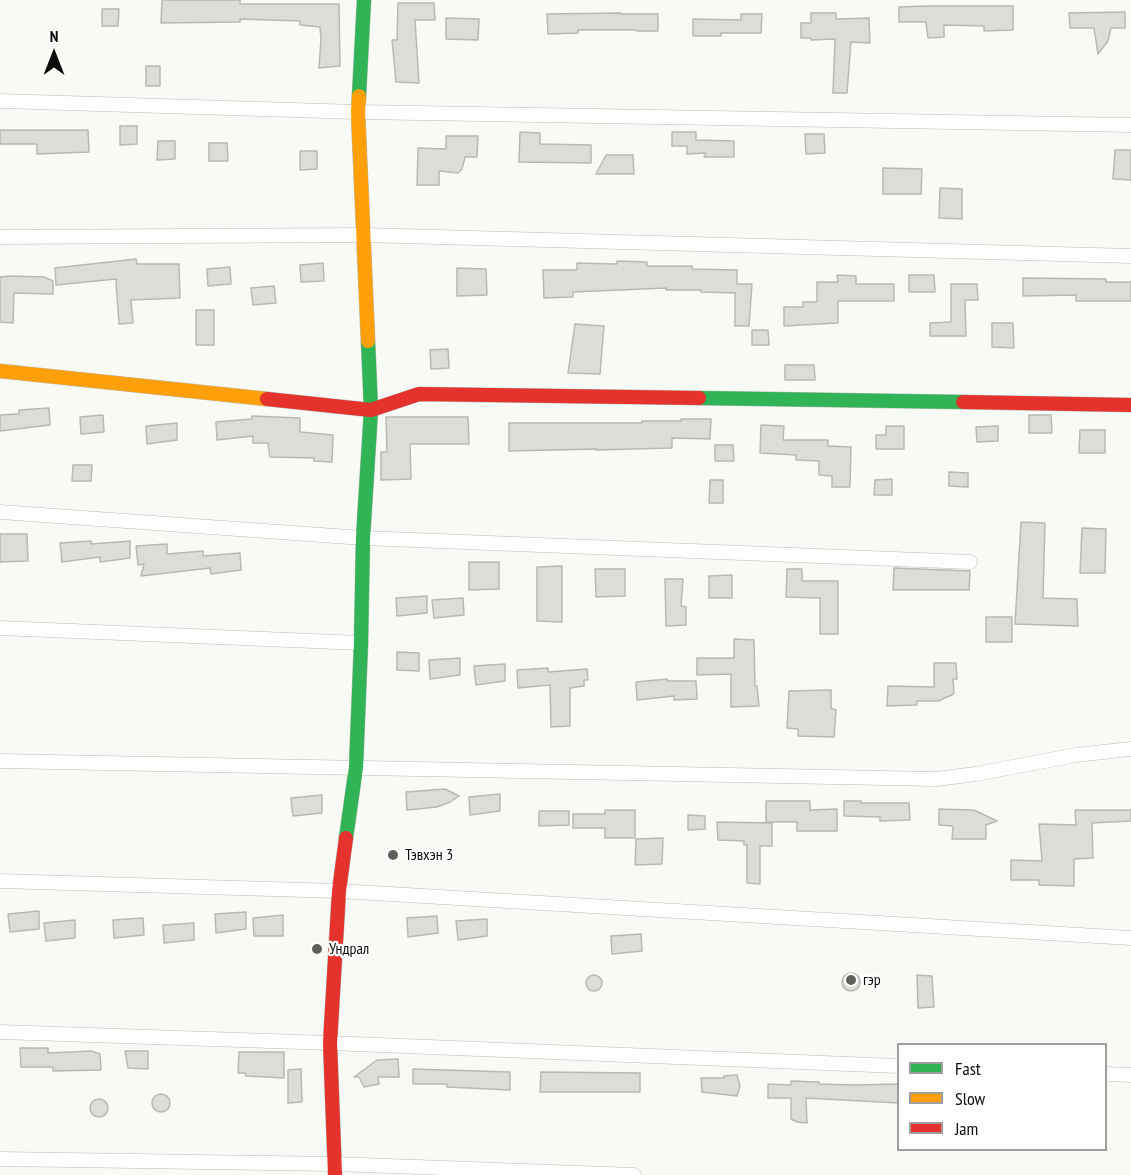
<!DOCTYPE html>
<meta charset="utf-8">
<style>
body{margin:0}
#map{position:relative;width:1131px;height:1175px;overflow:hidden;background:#f8fbf5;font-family:"PT Sans Narrow",sans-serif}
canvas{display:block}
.legend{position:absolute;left:897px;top:1043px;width:210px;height:108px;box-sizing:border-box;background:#fff;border:2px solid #9e9e9d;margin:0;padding:8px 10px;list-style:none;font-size:18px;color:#0c0d0a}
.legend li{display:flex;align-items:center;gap:12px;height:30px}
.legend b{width:30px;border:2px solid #9e9e9d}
.north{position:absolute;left:24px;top:24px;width:60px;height:60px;-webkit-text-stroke:4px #fff;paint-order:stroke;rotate:0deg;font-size:16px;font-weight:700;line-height:24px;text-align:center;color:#0c0d0a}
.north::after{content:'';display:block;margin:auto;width:21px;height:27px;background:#0c0d0a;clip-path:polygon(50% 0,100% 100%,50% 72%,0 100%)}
</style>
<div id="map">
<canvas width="1131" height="1175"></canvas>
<ul class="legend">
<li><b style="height:8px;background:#30b455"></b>Fast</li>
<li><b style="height:8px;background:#ff9f0a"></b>Slow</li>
<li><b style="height:8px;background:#e5322d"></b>Jam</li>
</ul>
<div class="north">N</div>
</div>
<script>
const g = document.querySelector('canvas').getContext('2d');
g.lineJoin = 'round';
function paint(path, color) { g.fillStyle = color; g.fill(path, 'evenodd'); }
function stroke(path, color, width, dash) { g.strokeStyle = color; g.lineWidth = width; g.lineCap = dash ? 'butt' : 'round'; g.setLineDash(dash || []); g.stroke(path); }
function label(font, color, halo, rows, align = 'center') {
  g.font = font + ' "PT Sans Narrow",sans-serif'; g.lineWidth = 4.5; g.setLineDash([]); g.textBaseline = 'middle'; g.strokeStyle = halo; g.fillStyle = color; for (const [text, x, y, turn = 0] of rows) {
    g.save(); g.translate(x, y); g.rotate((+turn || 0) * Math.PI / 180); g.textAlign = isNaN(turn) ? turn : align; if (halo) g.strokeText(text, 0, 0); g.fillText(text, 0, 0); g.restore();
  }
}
const building = new Path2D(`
 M 162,0 L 240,0 L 240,4 L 339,4 L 340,66 L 319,68 L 321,39 L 320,27 L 300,25 L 300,21 L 240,19 L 240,22 L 161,23 Z
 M 398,3 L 434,3 L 435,20 L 415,20 L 419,83 L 396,82 L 392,40 L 397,40 Z
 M 926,6 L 1013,6 L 1013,30 L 984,31 L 984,26 L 944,25 L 944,37 L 928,38 L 926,22 L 899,22 L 899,7 Z
 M 102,9 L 119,9 L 118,26 L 102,26 Z
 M 1125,12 L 1125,28 L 1111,28 L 1108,41 L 1098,54 L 1094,28 L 1070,28 L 1069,13 Z
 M 621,13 L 621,14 L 658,14 L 658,31 L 637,31 L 637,30 L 578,30 L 578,33 L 548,34 L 547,14 Z
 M 811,13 L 836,13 L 836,19 L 869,18 L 870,43 L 851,42 L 847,93 L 833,93 L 835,39 L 811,40 L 811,38 L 801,38 L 801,23 L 811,23 Z
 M 741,14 L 762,14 L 761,33 L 721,33 L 721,36 L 693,36 L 693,19 L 741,20 Z
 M 446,18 L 479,19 L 478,40 L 446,39 Z
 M 146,66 L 160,66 L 160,86 L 146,86 Z
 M 120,126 L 137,126 L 137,144 L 120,145 Z
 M 0,130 L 88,130 L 89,152 L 37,154 L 37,144 L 0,144 Z
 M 520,132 L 540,133 L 540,144 L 591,145 L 591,163 L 519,162 Z
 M 672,132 L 696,132 L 696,140 L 734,141 L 734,157 L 704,157 L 706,153 L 687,154 L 687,146 L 672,146 Z
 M 805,134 L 824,134 L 825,153 L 806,154 Z
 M 446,136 L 478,136 L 477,157 L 465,157 L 462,169 L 458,173 L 439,171 L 439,185 L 417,185 L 418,148 L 446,149 Z
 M 158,141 L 175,141 L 175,159 L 157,160 Z
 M 209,143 L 227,143 L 228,161 L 209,161 Z
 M 1115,150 L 1131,150 L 1131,180 L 1113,179 Z
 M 300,151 L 317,151 L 317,169 L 300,170 Z
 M 606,155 L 633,155 L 634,174 L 596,174 Z
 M 883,168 L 922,169 L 921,194 L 883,194 Z
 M 940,188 L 962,189 L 962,219 L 939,218 Z
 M 136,259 L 137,264 L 179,264 L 180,298 L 131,300 L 133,323 L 119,324 L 116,281 L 117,280 L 116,279 L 56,285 L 55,268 Z
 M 617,261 L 647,262 L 647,266 L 692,266 L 692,269 L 737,270 L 737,284 L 752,284 L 749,326 L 735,326 L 735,293 L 701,292 L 701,290 L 666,290 L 666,288 L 573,292 L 573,297 L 544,298 L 543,270 L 577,270 L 577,263 L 617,264 Z
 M 323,263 L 324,281 L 301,282 L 300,265 Z
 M 230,267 L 231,284 L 208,286 L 207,269 Z
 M 457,268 L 486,269 L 487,295 L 457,296 Z
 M 837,275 L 856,276 L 856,284 L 894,284 L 894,301 L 838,301 L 838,323 L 784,326 L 784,307 L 803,307 L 803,302 L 817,302 L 817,282 L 838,282 Z
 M 909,275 L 934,275 L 935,292 L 909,292 Z
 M 10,276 L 44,277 L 53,281 L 53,294 L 14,293 L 13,323 L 0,322 L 0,277 Z
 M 1023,278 L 1106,279 L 1106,282 L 1131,282 L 1131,301 L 1076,301 L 1076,295 L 1023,296 Z
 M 951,284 L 977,284 L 978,300 L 965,300 L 966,336 L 930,336 L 930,323 L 951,322 Z
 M 274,286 L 276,303 L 253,305 L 251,288 Z
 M 196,310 L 214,310 L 214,345 L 196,345 Z
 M 992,323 L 1013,323 L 1014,348 L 992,347 Z
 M 575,324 L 604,326 L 600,374 L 568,373 Z
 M 752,330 L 768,330 L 769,345 L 752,345 Z
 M 448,349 L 449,368 L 431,369 L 430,350 Z
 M 785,365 L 814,365 L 815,380 L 785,380 Z
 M 49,408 L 50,425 L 0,431 L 0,415 L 19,414 L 19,410 Z
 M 103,415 L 104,432 L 81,434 L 80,417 Z
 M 1029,415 L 1051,415 L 1052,433 L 1029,433 Z
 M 252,416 L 300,418 L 300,432 L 333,435 L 332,462 L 314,461 L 314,458 L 270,457 L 268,443 L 253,443 L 253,436 L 217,440 L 216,422 L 252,419 Z
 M 386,417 L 468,417 L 469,444 L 410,444 L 411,479 L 381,480 L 381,452 L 387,452 Z
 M 681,419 L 711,419 L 710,439 L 672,438 L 672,448 L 596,450 L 597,449 L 509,451 L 509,423 L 642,423 L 642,421 L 681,421 Z
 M 177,423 L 177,440 L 147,444 L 146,426 Z
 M 761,425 L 784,426 L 783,440 L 828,440 L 828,446 L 851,447 L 850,487 L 832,487 L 832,476 L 819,475 L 819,461 L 796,460 L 796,455 L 760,453 Z
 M 886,426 L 904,426 L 904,449 L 876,449 L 876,435 L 886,435 Z
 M 998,426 L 998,441 L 977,442 L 976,427 Z
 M 1080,430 L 1105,430 L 1105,453 L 1079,453 Z
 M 715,445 L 733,445 L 734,461 L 715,461 Z
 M 73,465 L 92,465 L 91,481 L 72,481 Z
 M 949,472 L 968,473 L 968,487 L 949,486 Z
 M 892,479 L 892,495 L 874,495 L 875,480 Z
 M 710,480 L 723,480 L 723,503 L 709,503 Z
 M 1021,522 L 1045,523 L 1043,598 L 1077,599 L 1078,626 L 1015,624 Z
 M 1082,528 L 1106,529 L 1105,573 L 1080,573 Z
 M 0,534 L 27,534 L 28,561 L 0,562 Z
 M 91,541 L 91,544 L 130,541 L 130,558 L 100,562 L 100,557 L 62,562 L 60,543 Z
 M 167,544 L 167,554 L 203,551 L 203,556 L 240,553 L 241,570 L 211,574 L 210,568 L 141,576 L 144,564 L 138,565 L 136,546 Z
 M 469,562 L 499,562 L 499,589 L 469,590 Z
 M 562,566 L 562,622 L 537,621 L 537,567 Z
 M 894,568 L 970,571 L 969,590 L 893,590 Z
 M 595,569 L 625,569 L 625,596 L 596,597 Z
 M 787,569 L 802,569 L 802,581 L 838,581 L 838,634 L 820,634 L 820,598 L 786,597 Z
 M 732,575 L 732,598 L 709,598 L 709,576 Z
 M 665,579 L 683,579 L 681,606 L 686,607 L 686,625 L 666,626 Z
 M 427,596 L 427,613 L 397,616 L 396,598 Z
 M 463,598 L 464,615 L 434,618 L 432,600 Z
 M 986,617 L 1012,617 L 1012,642 L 986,642 Z
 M 734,639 L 754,640 L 755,686 L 757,686 L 759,706 L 731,707 L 731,674 L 697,675 L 697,658 L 734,658 Z
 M 397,652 L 419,653 L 419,671 L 397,670 Z
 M 460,658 L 460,675 L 430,679 L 429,660 Z
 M 934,663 L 956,663 L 957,679 L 953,679 L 954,693 L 952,695 L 940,700 L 940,701 L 917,701 L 917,705 L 887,706 L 888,686 L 934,687 Z
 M 505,664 L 505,681 L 476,685 L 474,666 Z
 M 548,668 L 548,672 L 587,669 L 588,680 L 584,680 L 584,686 L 570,688 L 570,726 L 551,727 L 550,685 L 518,688 L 517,670 Z
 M 667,679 L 667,681 L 696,681 L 697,699 L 674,700 L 674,696 L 637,700 L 636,682 Z
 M 831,690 L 831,708 L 836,710 L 834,737 L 798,736 L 798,729 L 787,728 L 789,691 Z
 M 445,789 L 459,796 L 450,802 L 437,807 L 407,810 L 406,792 Z
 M 500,794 L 500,811 L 470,815 L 469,797 Z
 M 322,795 L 322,813 L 293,816 L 291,798 Z
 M 766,801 L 810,801 L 810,810 L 837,809 L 837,831 L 797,831 L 797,822 L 766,822 Z
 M 844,801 L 861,801 L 861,803 L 909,803 L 910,820 L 880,821 L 880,817 L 844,816 Z
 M 939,809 L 974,810 L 997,821 L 986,825 L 986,839 L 952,839 L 953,826 L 939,825 Z
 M 605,810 L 635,810 L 635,838 L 605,838 L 605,828 L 573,828 L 573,814 L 605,814 Z
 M 1075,810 L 1131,810 L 1131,821 L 1092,823 L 1093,858 L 1074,859 L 1074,886 L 1039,885 L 1039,880 L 1011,880 L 1011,860 L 1042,861 L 1039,824 L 1076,825 Z
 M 539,811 L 569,811 L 569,825 L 539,826 Z
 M 688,815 L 705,816 L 705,829 L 688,830 Z
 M 717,822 L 772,823 L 772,846 L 760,846 L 760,884 L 747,883 L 747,845 L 744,845 L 744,841 L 718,840 Z
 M 663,838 L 662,864 L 635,865 L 636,839 Z
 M 39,911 L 39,929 L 10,932 L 8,914 Z
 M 246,912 L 246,929 L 216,933 L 215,914 Z
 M 283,915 L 283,936 L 254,936 L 253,918 Z
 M 437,916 L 438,933 L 408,937 L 407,918 Z
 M 143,918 L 144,935 L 114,938 L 113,920 Z
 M 487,919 L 487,936 L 458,940 L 456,921 Z
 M 75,920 L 75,938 L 46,941 L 44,923 Z
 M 194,923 L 194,940 L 164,943 L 163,925 Z
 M 641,934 L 642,951 L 612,954 L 611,936 Z
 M842 982a9 9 0 1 1 18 0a9 9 0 1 1-18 0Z
 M586 983a8 8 0 1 1 16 0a8 8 0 1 1-16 0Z
 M 917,975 L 932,976 L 934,1007 L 918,1008 Z
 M 20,1048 L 48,1048 L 48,1053 L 91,1051 L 100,1054 L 101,1070 L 53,1071 L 53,1067 L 21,1067 Z
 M 125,1051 L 148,1051 L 148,1069 L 128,1068 Z
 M 239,1052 L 284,1052 L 284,1078 L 246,1076 L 245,1073 L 238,1073 Z
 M 398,1059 L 399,1077 L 378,1077 L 379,1084 L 364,1087 L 359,1077 L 354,1077 L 377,1060 Z
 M 301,1069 L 302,1102 L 288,1103 L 288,1070 Z
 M 413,1069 L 510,1072 L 510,1090 L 447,1087 L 447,1084 L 413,1084 Z
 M 541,1072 L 640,1073 L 640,1092 L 540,1092 Z
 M 737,1075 L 740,1086 L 737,1096 L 702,1092 L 701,1078 L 724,1078 L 724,1076 Z
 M 791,1081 L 819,1082 L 819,1084 L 853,1085 L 898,1084 L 898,1103 L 806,1098 L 807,1123 L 797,1122 L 791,1119 L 791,1098 L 768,1098 L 768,1084 L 791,1085 Z
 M152 1103a9 9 0 1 1 18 0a9 9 0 1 1-18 0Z
 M90 1108a9 9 0 1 1 18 0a9 9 0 1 1-18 0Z`);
const street = new Path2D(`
 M 0,101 L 358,112 L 1131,125
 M 0,237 L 364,235 L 1131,256
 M 0,512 L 363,538 L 970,562
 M 0,628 L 361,643
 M 0,761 L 936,779 L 976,774 L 1076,755 L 1131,749
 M 0,881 L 339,891 L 1131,938
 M 0,1032 L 330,1043 L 898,1066
 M 1106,1074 L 1131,1075
 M 0,1159 L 335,1164 L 634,1175`);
const fast = new Path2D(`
 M 359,96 L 364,0
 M 699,398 L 963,402
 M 346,838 L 356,767 L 361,643 L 363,538 L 371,410 L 368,341`);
const slow = new Path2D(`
 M 359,96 L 358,112 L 368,341
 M 0,371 L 267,399`);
const jam = new Path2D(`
 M 267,399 L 371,410 L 419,394 L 699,398
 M 963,402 L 1131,405
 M 335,1175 L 330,1043 L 339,891 L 346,838`);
const markers = [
 [393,855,6,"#5f605c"],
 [317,949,6,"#5f605c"],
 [851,980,6,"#5f605c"]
];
const poiNames = [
 ["Тэвхэн 3",405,855],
 ["Ундрал",329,949],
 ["гэр",863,980]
];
paint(building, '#dbddd8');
stroke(building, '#b7b9b5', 1.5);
stroke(street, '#babcb7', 15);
stroke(fast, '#babcb7', 15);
stroke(slow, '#babcb7', 15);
stroke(jam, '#babcb7', 15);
stroke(street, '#fefefe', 14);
stroke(fast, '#30b455', 14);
stroke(slow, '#ff9f0a', 14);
stroke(jam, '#e5322d', 14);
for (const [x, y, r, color] of markers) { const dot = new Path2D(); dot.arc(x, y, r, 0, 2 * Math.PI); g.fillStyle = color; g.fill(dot); stroke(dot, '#fff', 2); }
label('16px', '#0c0d0a', '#fff', poiNames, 'left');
</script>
